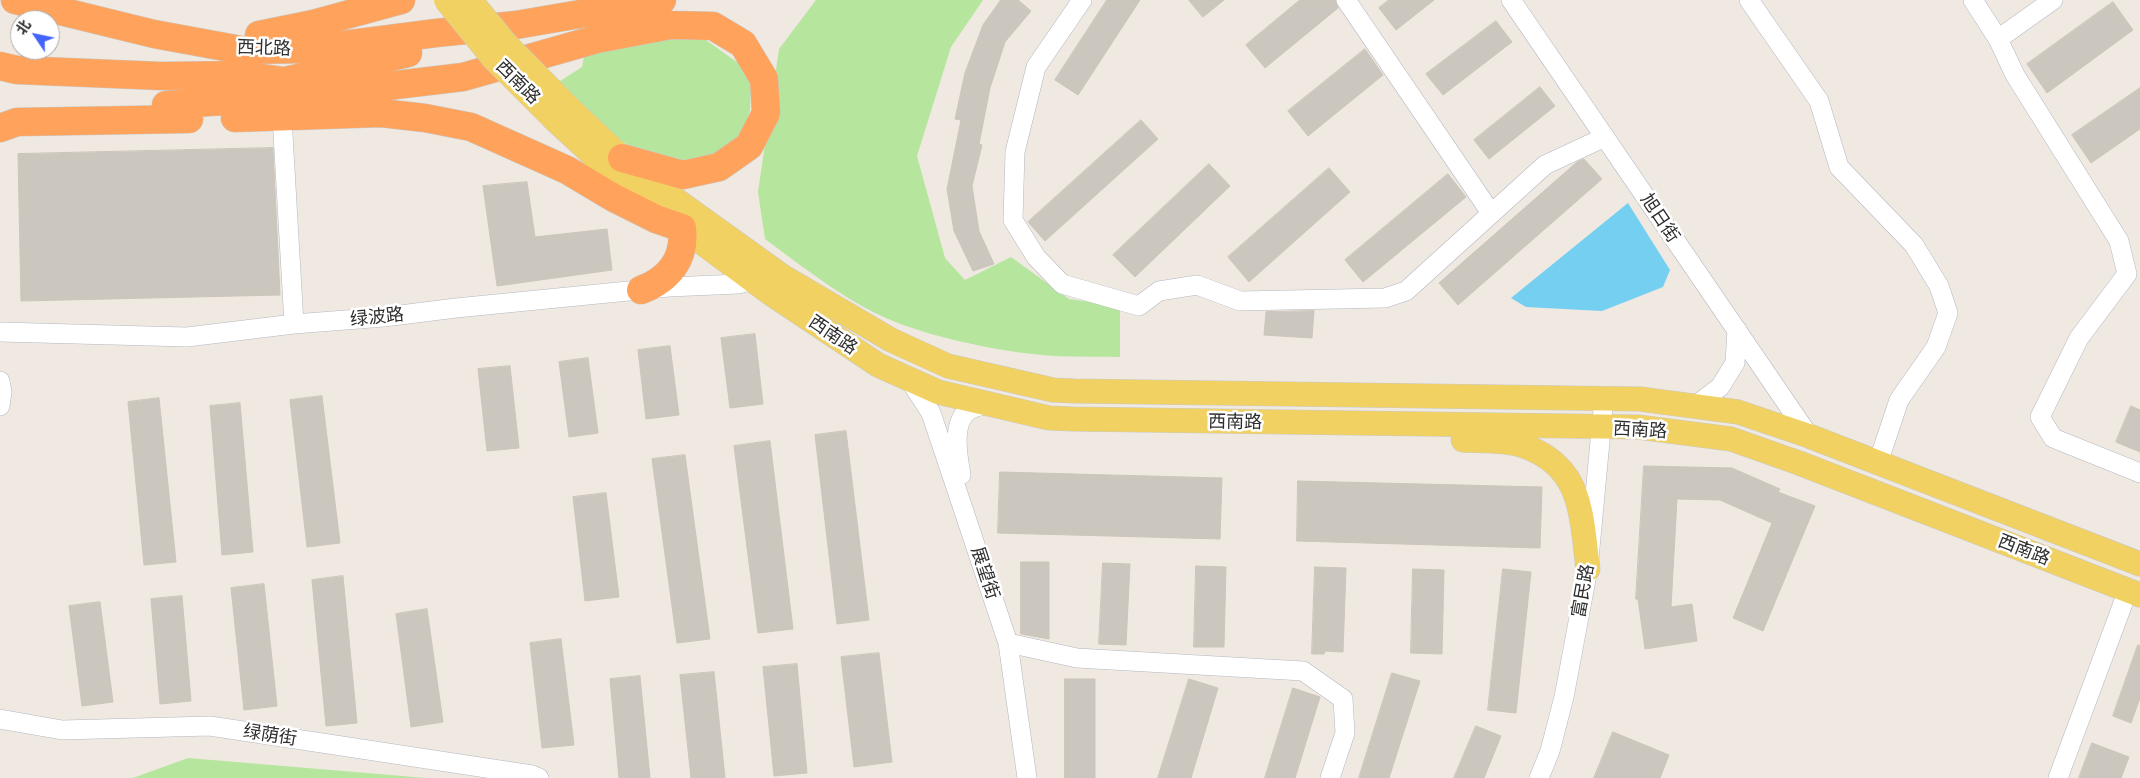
<!DOCTYPE html>
<meta charset="utf-8">
<style>
body{margin:0}
#map{position:relative;width:2140px;height:778px;overflow:hidden;background:#efe9e1;font-family:"Asap Condensed","Noto Sans SC",sans-serif}
canvas{display:block}
.north{position:absolute;left:10px;top:10px;width:50px;height:50px;box-sizing:border-box;background:#fff;border:1px solid #ababab;border-radius:50%;rotate:304deg;font-size:14px;font-weight:700;line-height:20px;text-align:center;color:#2e2e2e}
.north::after{content:'';display:block;margin:auto;width:18px;height:22px;background:#4264fb;clip-path:polygon(50% 0,100% 100%,50% 72%,0 100%)}
</style>
<div id="map">
<canvas width="2140" height="778"></canvas>
<div class="north">北</div>
</div>
<script>
const g = document.querySelector('canvas').getContext('2d');
g.lineJoin = 'round';
function paint(path, color) { g.fillStyle = color; g.fill(path, 'evenodd'); }
function stroke(path, color, width, dash) { g.strokeStyle = color; g.lineWidth = width; g.lineCap = dash ? 'butt' : 'round'; g.setLineDash(dash || []); g.stroke(path); }
function label(font, color, halo, rows, align = 'center') {
  g.font = font + ' "Asap Condensed","Noto Sans SC",sans-serif'; g.lineWidth = 5; g.setLineDash([]); g.textBaseline = 'middle'; g.strokeStyle = halo; g.fillStyle = color; for (const [text, x, y, turn = 0] of rows) {
    g.save(); g.translate(x, y); g.rotate((+turn || 0) * Math.PI / 180); g.textAlign = isNaN(turn) ? turn : align; if (halo) g.strokeText(text, 0, 0); g.fillText(text, 0, 0); g.restore();
  }
}
const green = new Path2D(`
 M 816,0 L 983,0 L 951,47 L 917,156 L 945,258 L 965,280 L 1011,257 L 1069,299 L 1120,306 L 1120,357 C 1091,356 1061,358 1033,354 C 986,349 917,334 875,313 C 836,293 800,265 765,239 L 758,192 L 779,49 Z
 M 674,39 L 706,40 L 738,63 L 751,81 L 750,110 L 742,134 L 722,154 L 692,164 L 646,155 L 623,142 L 557,83 L 582,67 L 585,52 Z
 M 188,758 L 426,778 L 133,778 Z`);
const water = new Path2D(`
 M 1628,203 L 1670,270 L 1663,287 L 1602,311 L 1526,307 L 1511,298 Z`);
const building = new Path2D(`
 M 1001,0 L 1018,0 L 1031,11 L 1005,42 L 990,88 L 979,144 L 982,145 L 972,186 L 979,231 L 994,264 L 973,271 L 954,231 L 947,189 L 961,120 L 955,119 L 965,73 L 983,25 Z
 M 1107,0 L 1140,0 L 1078,95 L 1055,80 Z
 M 1189,0 L 1224,0 L 1203,17 Z
 M 1300,0 L 1335,0 L 1338,8 L 1265,68 L 1246,45 Z
 M 1389,0 L 1434,0 L 1396,30 L 1379,8 Z
 M 2113,2 L 2133,30 L 2047,93 L 2027,64 Z
 M 1496,21 L 1512,42 L 1443,95 L 1426,74 Z
 M 1365,49 L 1383,75 L 1308,136 L 1288,111 Z
 M 1540,87 L 1555,106 L 1489,159 L 1474,140 Z
 M 2140,88 L 2140,129 L 2091,163 L 2072,135 Z
 M 1141,120 L 1158,139 L 1045,241 L 1028,222 Z
 M 273,148 L 280,295 L 21,301 L 18,154 Z
 M 1584,159 L 1602,179 L 1458,305 L 1439,283 L 1577,162 Z
 M 1209,164 L 1230,186 L 1135,277 L 1113,255 Z
 M 1329,168 L 1350,192 L 1249,282 L 1228,257 Z
 M 1448,174 L 1466,197 L 1363,282 L 1345,260 Z
 M 527,182 L 535,237 L 607,229 L 612,270 L 497,286 L 483,186 Z
 M 1314,311 L 1312,338 L 1264,335 L 1266,312 Z
 M 755,334 L 763,404 L 730,408 L 721,338 Z
 M 670,346 L 679,415 L 646,419 L 638,350 Z
 M 588,358 L 598,433 L 569,437 L 559,362 Z
 M 510,366 L 519,448 L 487,451 L 478,369 Z
 M 322,396 L 340,543 L 307,547 L 290,400 Z
 M 159,398 L 176,562 L 144,565 L 128,402 Z
 M 240,403 L 253,552 L 222,555 L 210,406 Z
 M 2131,406 L 2140,410 L 2140,452 L 2116,442 Z
 M 846,431 L 869,620 L 837,624 L 815,435 Z
 M 770,441 L 793,629 L 758,633 L 734,446 Z
 M 685,455 L 710,639 L 677,643 L 652,459 Z
 M 1644,466 L 1732,468 L 1780,489 L 1778,492 L 1815,506 L 1763,631 L 1733,618 L 1772,523 L 1720,500 L 1677,499 L 1671,607 L 1692,604 L 1697,641 L 1645,649 L 1638,599 L 1636,599 Z
 M 1000,472 L 1222,478 L 1220,539 L 998,533 Z
 M 1298,481 L 1542,487 L 1540,548 L 1297,541 Z
 M 606,493 L 619,597 L 585,601 L 573,497 Z
 M 1021,562 L 1049,562 L 1049,639 L 1021,634 Z
 M 1103,563 L 1130,564 L 1126,645 L 1099,644 Z
 M 1196,566 L 1226,567 L 1224,647 L 1194,647 Z
 M 1315,567 L 1346,568 L 1343,652 L 1325,651 L 1324,654 L 1312,654 Z
 M 1413,569 L 1444,570 L 1442,654 L 1411,653 Z
 M 1503,569 L 1531,572 L 1516,713 L 1488,710 Z
 M 343,576 L 357,723 L 326,726 L 312,580 Z
 M 264,584 L 277,706 L 244,710 L 231,588 Z
 M 182,596 L 191,701 L 160,704 L 151,599 Z
 M 100,602 L 113,702 L 82,706 L 69,606 Z
 M 427,609 L 443,722 L 411,727 L 396,614 Z
 M 561,639 L 574,745 L 542,748 L 530,643 Z
 M 2138,645 L 2140,646 L 2140,698 L 2131,723 L 2113,716 Z
 M 879,653 L 892,762 L 854,767 L 841,657 Z
 M 797,664 L 807,773 L 774,776 L 763,667 Z
 M 714,672 L 725,778 L 691,778 L 680,675 Z
 M 1392,673 L 1420,681 L 1389,778 L 1359,778 Z
 M 640,676 L 650,778 L 619,778 L 610,679 Z
 M 1065,679 L 1095,679 L 1095,778 L 1065,778 Z
 M 1189,679 L 1218,688 L 1191,778 L 1158,778 Z
 M 1293,688 L 1320,697 L 1295,778 L 1265,778 Z
 M 1476,726 L 1501,736 L 1484,778 L 1454,778 Z
 M 1613,732 L 1669,755 L 1660,778 L 1594,778 Z
 M 2092,743 L 2129,757 L 2121,778 L 2079,778 Z`);
const minor = new Path2D(`
 M 1082,0 L 1036,67 L 1015,152 L 1013,220 L 1036,257 L 1062,284 L 1139,306 L 1159,291 L 1197,285 L 1240,301 L 1385,298 L 1406,291 L 1545,165 L 1605,137
 M 1346,0 L 1491,213
 M 1511,0 L 1809,436
 M 1749,0 L 1819,101 L 1839,167 L 1914,245 L 1939,286 L 1948,313 L 1936,347 L 1899,400 L 1878,463
 M 1973,0 L 1998,39 L 2015,75 L 2119,241 L 2127,274 L 2079,338 L 2040,417 L 2053,438 L 2140,473
 M 1998,39 L 2053,0
 M 282,117 L 294,324
 M 0,332 L 187,337 L 294,324 L 384,317 L 456,308 L 669,287 L 738,284 L 753,280
 M 909,379 L 931,413 L 1008,643 L 1027,778
 M 0,381 L 2,392 L 0,406
 M 1695,406 L 1720,387 L 1735,363 L 1737,330
 M 961,475 C 958,457 951,422 969,410 C 974,407 982,406 988,404
 M 1008,643 L 1077,658 L 1303,671 L 1343,699 L 1345,733 L 1330,778
 M 0,719 L 62,730 L 210,726 L 532,775 L 539,778
 M 1539,778 L 1550,751 L 1564,697 L 1588,569 L 1604,399
 M 2058,778 L 2128,590`);
const major = new Path2D(`
 M 567,106 L 622,158 L 658,187 L 782,276 L 891,340 L 948,366 L 1053,390 L 1074,391 L 1640,399 L 1738,412 L 1809,436 L 2140,564
 M 554,119 L 607,168 L 682,228 L 770,293 L 878,365 L 938,392 L 1049,418 L 1073,419 L 1638,427 L 1731,439 L 1799,463 L 2140,595
 M 1463,440 C 1480,441 1505,440 1521,445 C 1583,465 1581,514 1588,569`);
const highway = new Path2D(`
 M 15,0 L 154,34 L 241,50 L 312,49 L 436,33 L 516,25 L 662,0
 M 259,35 L 313,24 L 401,0
 M 0,66 L 17,70 L 161,76 L 241,75 L 284,81
 M 272,84 L 408,53
 M 166,105 L 312,95 L 463,77 L 597,39 L 671,25 L 713,26 L 743,44 L 764,79 L 766,113 L 749,146 L 719,167 L 683,175 L 622,158
 M 235,118 L 381,113 L 425,118 L 471,127 L 567,170 L 614,198 L 656,219 L 682,228 C 686,259 668,280 641,290
 M 0,128 L 17,122 L 189,119`);
const majorBridge = new Path2D(`
 M 446,0 L 493,58 L 554,119
 M 470,0 L 507,45 L 567,106`);
const streetNames = [
 ["西北路",264,48,2],
 ["西南路",518,82,45],
 ["旭日街",1660,218,56],
 ["绿波路",377,317,-6],
 ["西南路",833,335,34],
 ["西南路",1235,422,1],
 ["西南路",1640,430,3],
 ["西南路",2024,550,21],
 ["展望街",985,573,72],
 ["富民路",1583,591,-80],
 ["绿荫街",270,735,9]
];
paint(green, '#b6e59e');
paint(water, '#75cff0');
paint(building, '#cbc7bf');
stroke(building, '#cbc5ba', 1);
stroke(minor, '#b4b7c1', 20);
stroke(major, '#c9c9c9', 25);
stroke(highway, '#c9c9c9', 29);
stroke(minor, '#fff', 19);
stroke(major, '#f2d163', 24);
stroke(highway, '#ffa35c', 28);
stroke(majorBridge, '#c9c9c9', 25, []);
stroke(majorBridge, '#f2d163', 24);
label('18px', '#2e2e2e', '#fff', streetNames);
</script>
